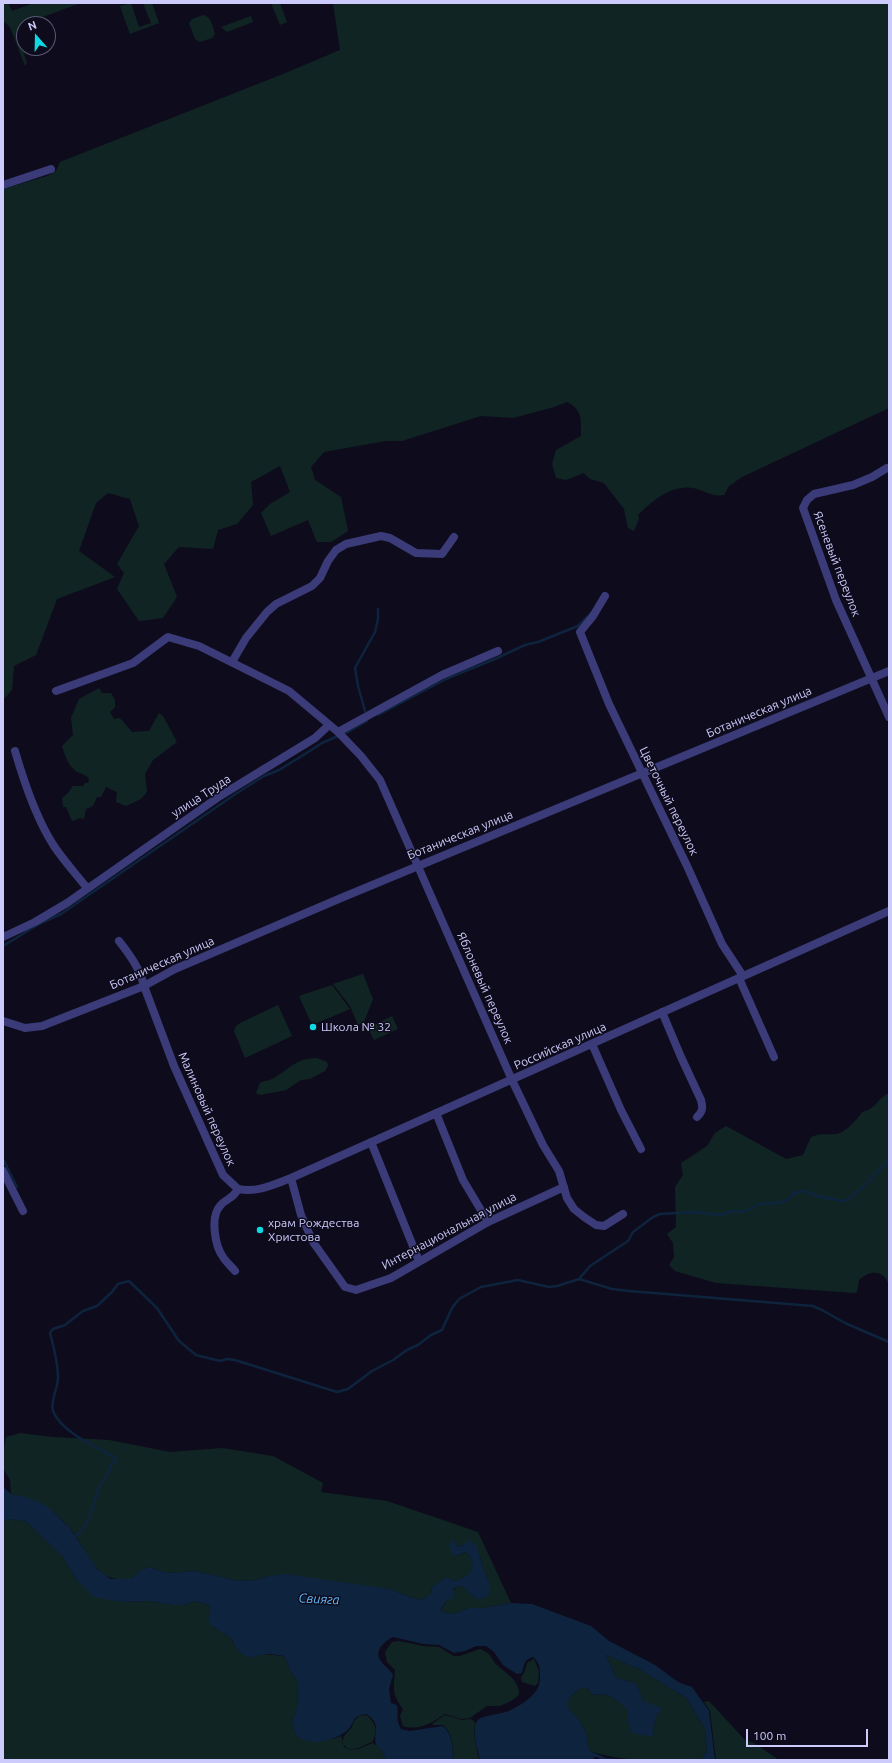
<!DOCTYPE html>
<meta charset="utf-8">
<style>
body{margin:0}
#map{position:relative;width:892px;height:1763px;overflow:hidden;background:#0e0c1c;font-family:Ubuntu,sans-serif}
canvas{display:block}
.frame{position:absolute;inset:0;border:4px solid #cdcbfb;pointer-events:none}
.north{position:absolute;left:16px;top:16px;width:40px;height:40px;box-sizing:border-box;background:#0e0c1c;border:1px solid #5a5875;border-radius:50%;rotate:340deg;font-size:11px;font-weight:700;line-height:16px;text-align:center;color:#cdcbfb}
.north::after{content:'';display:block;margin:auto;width:14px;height:18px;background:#0fd9e3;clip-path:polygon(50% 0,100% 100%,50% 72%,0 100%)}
.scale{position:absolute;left:746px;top:1729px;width:122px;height:18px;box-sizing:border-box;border:2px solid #cdcbfb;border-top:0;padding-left:5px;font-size:12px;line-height:14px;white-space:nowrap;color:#cdcbfb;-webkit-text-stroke:3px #0e0c1c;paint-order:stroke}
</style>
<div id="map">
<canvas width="892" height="1763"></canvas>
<div class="frame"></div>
<div class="north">N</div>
<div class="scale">100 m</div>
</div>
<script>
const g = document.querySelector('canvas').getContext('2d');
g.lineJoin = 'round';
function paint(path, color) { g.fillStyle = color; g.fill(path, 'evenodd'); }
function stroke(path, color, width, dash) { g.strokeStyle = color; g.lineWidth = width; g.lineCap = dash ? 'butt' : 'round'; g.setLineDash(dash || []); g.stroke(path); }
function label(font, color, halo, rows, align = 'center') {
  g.font = font + ' Ubuntu,sans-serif'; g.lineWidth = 3; g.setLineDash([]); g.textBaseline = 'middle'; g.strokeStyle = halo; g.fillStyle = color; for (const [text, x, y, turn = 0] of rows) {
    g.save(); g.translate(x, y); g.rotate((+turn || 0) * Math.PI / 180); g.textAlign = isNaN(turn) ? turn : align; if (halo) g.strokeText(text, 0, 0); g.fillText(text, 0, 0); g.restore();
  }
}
const green = new Path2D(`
 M 3,3 L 8,3 L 12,11 L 34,3 L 81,3 L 18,26 L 24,43 L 24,48 L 26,48 L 27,52 L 24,54 L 27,63 L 25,66 L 10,27 L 3,21 Z
 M 131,3 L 139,27 L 151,23 L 143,3 L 152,3 L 159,23 L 130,34 L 120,6 Z
 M 271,3 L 280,3 L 287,22 L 280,25 Z
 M 333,3 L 889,3 L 889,408 L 742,477 L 729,486 L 724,495 C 713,497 707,492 697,489 C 674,482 653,500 638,515 L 639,519 L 634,531 L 628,528 L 624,509 L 604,483 L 590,479 L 584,473 L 566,480 L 556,478 L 552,464 L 556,450 L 581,436 C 581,420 583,410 567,402 L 554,407 L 513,418 L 481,416 L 402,441 L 385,441 L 324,452 L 311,467 L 315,480 L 341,497 L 348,531 L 331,542 L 317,542 L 308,520 L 271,536 L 261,513 L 270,504 L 290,492 L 280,466 L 251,482 L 253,505 L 237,524 L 218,530 L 213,549 L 179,547 L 164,564 L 177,597 L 163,618 L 139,621 L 117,589 L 124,573 L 117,564 L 139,526 L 130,499 L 108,493 L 96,503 L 79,551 L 115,577 L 57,599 L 36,655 L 14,666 L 12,690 L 3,700 L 3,189 L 47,176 L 56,171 L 60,162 L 288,72 L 340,50 Z
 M 203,15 C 211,16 213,27 215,34 L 212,38 L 200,42 L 195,39 L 189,23 L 192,19 Z
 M 251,16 L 253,22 L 227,32 L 221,27 Z
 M 99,688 L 102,693 L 111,693 L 115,700 L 115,707 L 110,712 L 114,719 L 120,718 L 132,732 L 149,731 L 159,713 L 163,716 L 177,742 L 153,760 L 145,774 L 147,792 L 141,799 L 126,806 L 116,802 L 117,792 L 106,787 L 101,797 L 97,797 L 93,806 L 86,809 L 84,819 L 80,818 L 72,821 L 66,807 L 63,807 L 62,798 L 68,793 L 73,786 L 83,786 L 85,783 L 88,783 L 89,778 C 85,775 82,774 77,772 C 68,766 65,756 62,746 L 73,735 L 71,718 L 79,699 Z
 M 363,974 L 373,999 L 364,1022 L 358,1025 L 350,1006 L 333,984 Z
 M 332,985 L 350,1009 L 312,1025 L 299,996 Z
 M 278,1005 L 292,1036 L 245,1058 L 234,1031 L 236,1026 L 240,1023 Z
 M 392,1016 L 398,1029 L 374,1040 L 368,1028 Z
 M 317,1058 L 327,1062 L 328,1066 L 325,1071 L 310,1079 L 301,1080 L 286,1090 L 260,1095 L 256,1093 L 260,1083 C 263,1081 268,1081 272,1079 C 289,1070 295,1058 317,1058 Z
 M 889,1093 L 889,1285 C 884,1269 869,1270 859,1280 L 857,1292 L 854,1293 L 716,1283 L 675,1271 L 669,1265 L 674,1257 L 673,1243 L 667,1234 L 676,1227 L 675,1187 L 683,1175 L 681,1163 L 707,1146 L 715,1133 L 726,1126 L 786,1159 L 803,1155 L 811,1137 C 820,1133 827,1135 836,1134 C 845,1133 858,1119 862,1112 C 877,1109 876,1099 889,1093 Z
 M 20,1433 L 52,1437 L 109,1440 L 170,1452 L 222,1448 L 273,1456 L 323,1483 L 321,1492 L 387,1501 L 478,1532 L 511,1603 L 483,1608 L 469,1608 L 454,1614 L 443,1612 L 440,1610 C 449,1602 449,1587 462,1586 L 476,1599 L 482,1599 L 490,1584 L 482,1565 L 480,1556 L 463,1545 L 456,1547 L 452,1540 L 455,1556 L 467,1552 C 480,1567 469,1579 453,1581 L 447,1577 L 432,1587 L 431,1594 L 421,1600 L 410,1597 L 390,1589 L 269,1576 L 256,1580 L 239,1581 L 195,1571 L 167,1573 L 149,1567 L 141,1570 L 131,1579 C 92,1584 89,1550 68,1526 C 52,1508 34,1499 11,1494 L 10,1480 L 3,1468 L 3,1453 L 6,1437 Z
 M 10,1519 L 27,1522 L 63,1557 L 77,1581 L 121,1602 L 151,1601 L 171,1605 L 184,1605 L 195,1601 L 209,1605 L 211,1612 L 210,1625 L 231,1638 L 236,1648 L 253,1658 L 261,1654 L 284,1656 L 292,1674 L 297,1680 L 298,1705 L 292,1722 L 296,1736 L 333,1739 L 341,1736 L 344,1747 C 355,1753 362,1747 373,1743 L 381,1749 L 386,1760 L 3,1760 L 3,1521 Z
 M 399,1641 L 423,1646 L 439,1647 L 454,1656 L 460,1656 L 480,1649 C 494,1655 489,1658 498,1666 C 507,1674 520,1681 519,1695 L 511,1701 L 500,1706 L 487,1706 L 470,1718 L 461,1719 L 445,1714 C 432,1723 418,1731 403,1726 L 400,1716 L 403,1709 C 391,1693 394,1689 395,1670 L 387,1662 L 385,1652 L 392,1642 Z
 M 606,1655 L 639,1669 L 686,1698 L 705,1729 L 707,1750 L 701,1760 C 665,1760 624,1763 590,1751 C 587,1744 588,1737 585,1730 C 578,1713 552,1707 581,1688 L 587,1688 L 593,1695 C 608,1692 617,1700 629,1710 L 628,1722 L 653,1736 L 655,1719 L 643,1701 L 636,1683 L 616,1678 Z
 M 534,1659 L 539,1671 L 538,1683 L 535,1686 L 522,1682 L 521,1677 L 524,1673 L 527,1663 Z
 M 709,1701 L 745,1740 L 754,1743 L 779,1760 L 716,1760 L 710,1711 L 704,1702 Z
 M 366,1715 C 376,1722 378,1731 372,1742 C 361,1746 351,1755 342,1743 L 344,1736 L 352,1727 L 354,1721 L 359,1716 Z
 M 445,1715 L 462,1720 L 471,1719 L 475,1722 L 474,1735 L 479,1760 L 453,1760 C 454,1748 453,1734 443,1725 L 433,1725 L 432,1724 Z`);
const water = new Path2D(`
 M 3,1487 L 11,1494 L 26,1497 L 47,1506 L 69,1527 L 97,1569 L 111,1579 L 131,1579 L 141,1570 L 149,1567 L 167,1573 L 195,1571 L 239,1581 L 256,1580 L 269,1576 L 286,1574 L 390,1589 L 410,1597 L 421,1600 L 431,1594 L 432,1587 L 447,1577 L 453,1581 C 469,1579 480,1566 466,1552 L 455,1556 L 452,1553 L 449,1545 L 453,1539 L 457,1547 L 463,1545 L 469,1540 L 477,1546 L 482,1565 L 490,1584 L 490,1592 L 487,1597 L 481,1599 L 476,1599 L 462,1586 L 457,1587 L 453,1589 L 455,1593 L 452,1600 L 448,1599 L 440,1610 L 443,1612 L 454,1614 L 469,1608 L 483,1608 L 511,1603 L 532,1604 L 591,1626 L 609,1641 L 655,1665 L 678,1682 L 692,1687 L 709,1711 L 715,1760 L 701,1760 L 707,1750 L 705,1729 L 686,1698 L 639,1669 L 606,1655 L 616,1678 L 636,1683 L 643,1701 L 662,1708 L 655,1719 L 653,1736 L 640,1735 L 631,1732 L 628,1722 L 628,1710 C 617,1700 608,1692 593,1695 L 587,1688 L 581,1688 C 553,1706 578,1713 585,1730 C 588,1737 587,1744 590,1751 L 606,1758 L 633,1760 L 601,1760 L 598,1757 L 593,1757 L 595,1760 L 480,1760 C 478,1750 471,1730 477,1721 C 481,1715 502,1714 509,1711 C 519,1706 535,1697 539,1685 C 540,1682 540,1677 540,1673 C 540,1667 538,1661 533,1657 C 524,1659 524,1665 522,1673 L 517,1674 L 503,1665 L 494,1652 L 486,1646 L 476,1646 L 465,1651 L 454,1653 L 439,1645 L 423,1644 L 393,1637 C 385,1641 373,1651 381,1661 C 385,1667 390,1669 393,1675 L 389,1689 L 391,1703 L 397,1705 C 399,1715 395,1718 401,1729 L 410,1731 L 443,1726 C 453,1735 453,1748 453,1760 L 386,1760 L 381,1749 L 376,1745 C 373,1730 382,1724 366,1714 C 354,1716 356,1718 350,1727 C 344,1737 319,1745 308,1741 C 304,1740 300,1738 296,1736 L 292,1722 L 298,1705 L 297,1680 L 292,1674 L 284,1656 C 272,1654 264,1652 253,1658 L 243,1655 L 236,1648 L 231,1638 L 210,1625 L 208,1618 L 211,1612 L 209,1605 L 195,1601 L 184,1605 L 171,1605 L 151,1601 L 121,1602 L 94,1597 L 77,1581 L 63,1557 L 27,1522 L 10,1519 L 3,1521 Z`);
const stream = new Path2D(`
 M 365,711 L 358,686 L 355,668 L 375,632 L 378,619 L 378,609
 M 378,715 L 448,678 L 495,659 L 525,645 L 538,642 L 578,626 L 591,613
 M 346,733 L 367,721
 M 3,946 L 39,924 L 61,914 L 237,793 L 264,776 L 279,770 L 305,754 L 322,743 L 338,736
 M 3,1159 L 17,1187
 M 579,1279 L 612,1289 L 629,1291 L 813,1306 L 822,1310 L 845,1323 L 889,1342
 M 73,1538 C 91,1526 91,1509 98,1490 C 102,1480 109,1475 112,1463 L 116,1462 L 116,1458 C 98,1448 61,1432 53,1411 C 50,1401 58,1388 58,1378 C 58,1362 54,1348 50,1333 L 53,1329 L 65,1325 L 83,1311 L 97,1306 L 112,1292 L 118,1284 L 129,1281 L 157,1308 L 179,1341 L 196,1355 L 220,1361 L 227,1359 L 235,1360 L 337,1392 L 348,1389 L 372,1371 L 393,1360 L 407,1350 L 418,1345 L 431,1335 L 442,1330 L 452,1308 L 459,1299 L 481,1287 L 518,1280 L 549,1287 L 557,1286 L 579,1279 L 590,1266 L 628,1241 L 633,1232 L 653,1217 L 660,1214 L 694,1212 L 720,1215 L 733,1211 L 743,1212 L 759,1204 L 778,1203 L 788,1200 L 794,1193 L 805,1191 L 817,1196 L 842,1201 L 847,1200 L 861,1189 L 889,1160`);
const minor = new Path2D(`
 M 3,185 L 51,169
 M 887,468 L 872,477 L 853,485 L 814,494 L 807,500 L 803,508 L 836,600 L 889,717
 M 605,596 L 593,616 L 580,632 L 609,704 L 688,868 L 722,944 L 743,976
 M 232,662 L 246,638 L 267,612 L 276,604 L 312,586 L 320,578 L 328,561 L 336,550 L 346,544 L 381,536 L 390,538 L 416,553 L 442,554 L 454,537
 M 56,691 L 133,663 L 168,637 L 199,646 L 289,691 L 338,732 L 361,756 L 380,780 L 512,1080 L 543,1145 L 559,1171 L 567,1198 L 574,1209 L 584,1217 L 596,1225 L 604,1226 L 623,1214
 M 338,732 L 442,675 L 498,651
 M 15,751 C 24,782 37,820 54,846 C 64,861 76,874 87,888
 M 3,937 L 35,922 L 67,903 L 220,796 L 315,738 L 329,725
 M 119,941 C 130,955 140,969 144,986 L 174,1066 L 223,1175 L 238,1189
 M 739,978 L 774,1057
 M 662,1012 L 681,1057 L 701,1100 C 703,1108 703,1111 697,1117
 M 3,1021 L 25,1028 L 42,1026 L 144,986 L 175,969 L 341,898 L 889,671
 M 592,1044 L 621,1110 L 641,1149
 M 436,1113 L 463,1180 L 488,1222
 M 371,1142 L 419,1261
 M 3,1171 L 23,1211
 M 291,1178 L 301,1215 L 313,1242 L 345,1287 L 356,1290 L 391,1278 L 488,1222 L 564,1187
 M 238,1189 C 257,1193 273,1185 291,1178 L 889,911
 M 235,1271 C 231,1266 226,1262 223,1257 C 215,1246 210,1217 220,1206 C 226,1198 232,1200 238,1189`);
const markers = [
 [313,1027,4,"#0fd9e3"],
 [260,1230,4,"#0fd9e3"]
];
const streetNames = [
 ["Ясеневый переулок",837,564,69],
 ["Ботаническая улица",759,712,-23],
 ["улица Труда",201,796,-33],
 ["Цветочный переулок",669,801,64],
 ["Ботаническая улица",460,835,-22],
 ["Ботаническая улица",162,963,-24],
 ["Яблоневый переулок",485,988,66],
 ["Российская улица",560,1046,-24],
 ["Малиновый переулок",207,1109,66],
 ["Интернациональная улица",449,1231,-28]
];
const poiNames = [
 ["Школа № 32",321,1027],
 ["храм Рождества",268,1223],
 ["Христова",268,1237]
];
const waterNames = [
 ["Свияга",319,1599,3]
];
paint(green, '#102523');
paint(water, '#0e233e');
stroke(stream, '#0e233e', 2.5);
stroke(minor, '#3a3b78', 8);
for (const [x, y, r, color] of markers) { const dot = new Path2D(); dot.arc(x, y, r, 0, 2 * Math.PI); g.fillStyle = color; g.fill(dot); stroke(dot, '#0e0c1c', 1.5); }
label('12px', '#cdcbfb', '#0e0c1c', streetNames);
label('12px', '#cdcbfb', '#0e0c1c', poiNames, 'left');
label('italic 13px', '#60b8f4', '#0e0c1c', waterNames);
</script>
